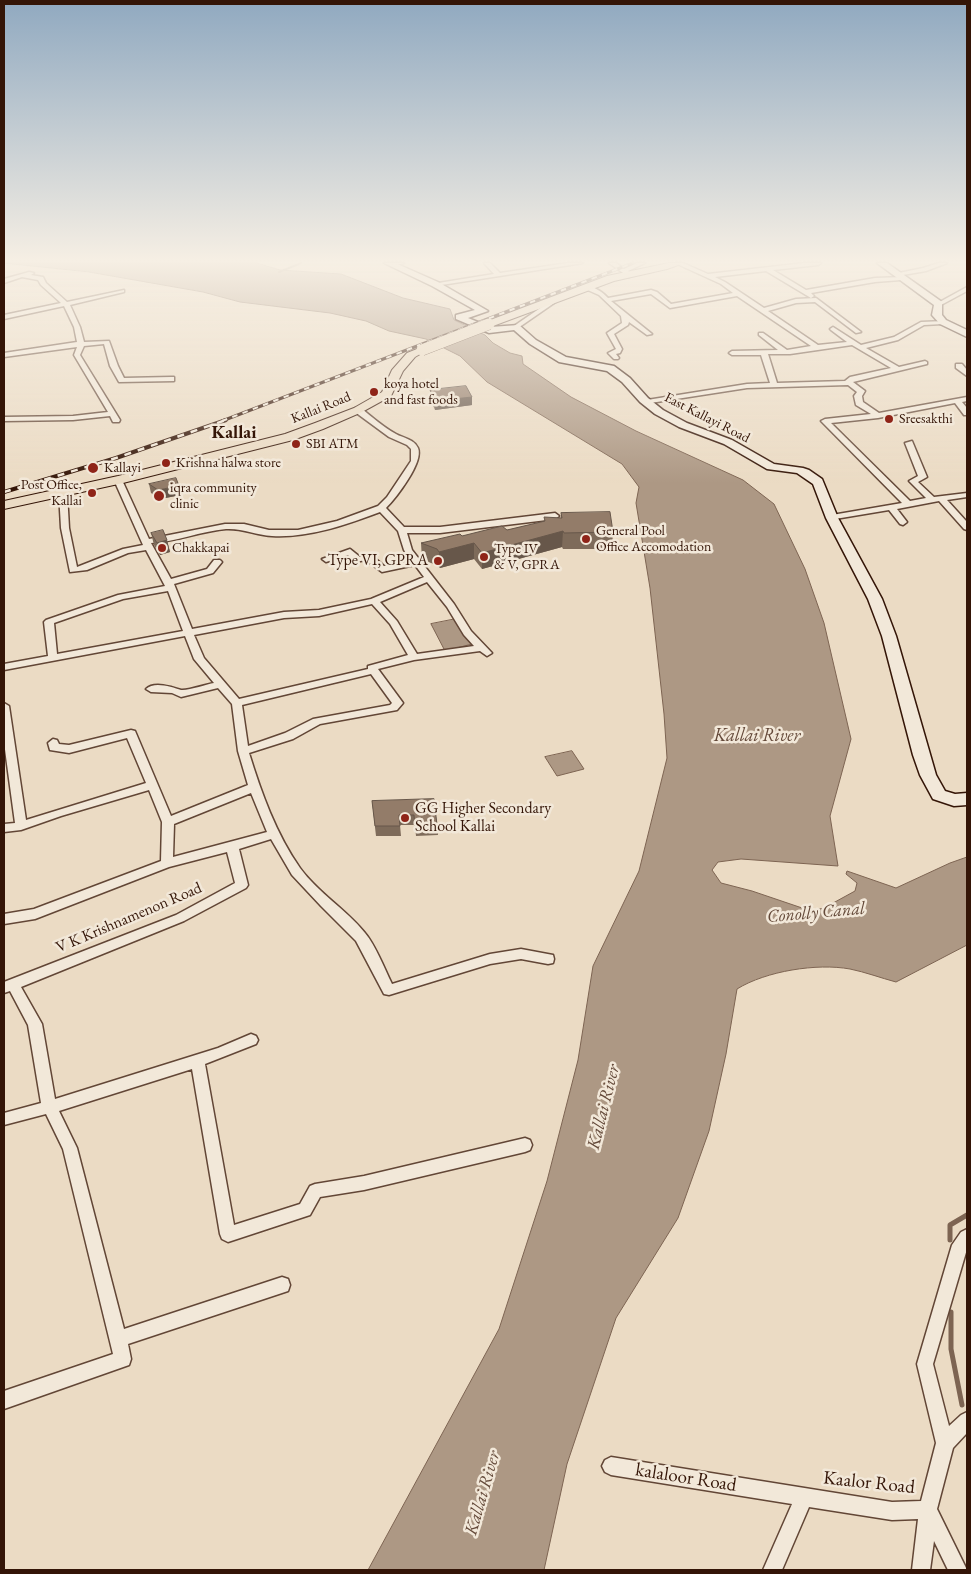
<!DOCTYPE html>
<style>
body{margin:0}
#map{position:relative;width:971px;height:1574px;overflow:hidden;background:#ebdbc4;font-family:"EB Garamond",serif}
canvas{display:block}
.frame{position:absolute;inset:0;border:5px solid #341507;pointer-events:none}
</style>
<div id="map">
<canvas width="971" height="1574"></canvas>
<div class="frame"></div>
</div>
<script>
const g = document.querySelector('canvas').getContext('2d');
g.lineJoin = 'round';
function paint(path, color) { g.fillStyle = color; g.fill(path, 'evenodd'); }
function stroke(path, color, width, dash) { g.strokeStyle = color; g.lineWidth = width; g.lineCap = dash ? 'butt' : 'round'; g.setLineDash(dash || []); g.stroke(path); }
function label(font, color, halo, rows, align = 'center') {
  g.font = font + ' "EB Garamond",serif'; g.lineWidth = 5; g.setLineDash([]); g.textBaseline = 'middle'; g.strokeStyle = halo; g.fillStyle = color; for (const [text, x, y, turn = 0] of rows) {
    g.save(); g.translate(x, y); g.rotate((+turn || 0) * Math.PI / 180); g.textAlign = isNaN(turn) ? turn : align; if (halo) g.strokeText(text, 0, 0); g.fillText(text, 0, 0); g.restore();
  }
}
const water = new Path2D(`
 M 4,263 L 257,263 L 280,270 L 341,274 L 403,298 L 450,309 L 454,320 L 485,335 L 493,343 L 510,353 L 522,356 L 523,364 L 571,397 L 636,431 L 743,480 L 774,504 L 805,569 L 824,623 L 851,739 L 830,816 L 838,866 L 741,859 L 718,862 L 712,870 L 721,883 L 752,891 L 811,911 L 824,908 L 855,891 L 857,883 L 846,874 L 847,871 L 896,888 L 950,863 L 967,857 L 967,945 L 896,982 C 881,978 865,972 850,969 C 817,963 766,971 737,989 L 726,1054 L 709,1131 L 678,1218 L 616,1318 L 567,1464 L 544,1570 L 368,1570 L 499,1329 L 547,1181 L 578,1060 L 593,966 L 639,871 L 667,758 L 664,714 L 650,588 L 636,503 L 639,487 L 622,464 L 487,382 L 460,356 L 426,339 L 389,331 L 366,321 L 330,313 L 240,302 L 203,292 L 89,272 Z
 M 456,619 L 472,644 L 445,651 L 431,624 Z
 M 572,751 L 584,769 L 557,776 L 545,757 Z`);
const streamFar1 = new Path2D(`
 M 279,272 L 301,263`);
const stream = new Path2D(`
 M 950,1240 L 950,1225 L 967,1215
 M 951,1312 L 951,1349 L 962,1405`);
const street = new Path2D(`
 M 395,263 L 404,263 L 392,266 L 392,264 Z
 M 484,263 L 490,263 L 500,273 L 568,263 L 583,263 L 435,286 L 432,284 L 494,274 Z
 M 609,263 L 616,263 L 624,269 L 637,263 L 645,263 L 628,271 L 632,275 L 629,277 Z
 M 675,263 L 683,263 L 708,274 L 804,263 L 821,263 L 818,265 L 773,270 L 806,290 L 875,278 L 903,277 L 904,278 L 901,280 L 875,282 L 811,293 L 814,296 L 811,298 L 766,271 L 715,277 L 725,282 L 764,308 L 796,299 L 816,298 L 861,332 L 856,333 L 815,302 L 796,303 L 768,311 L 818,345 L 847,342 L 831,330 L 830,329 L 833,327 L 861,345 L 894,337 L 921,322 L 945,321 L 946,322 L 943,324 L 924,325 L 898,340 L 866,348 L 899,367 L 925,361 L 927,362 L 927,364 L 853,382 L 865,391 L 862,396 L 863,402 L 879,413 L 967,397 L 967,401 L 962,402 L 967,408 L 967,415 L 964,415 L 955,403 L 878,418 L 831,423 L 910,501 L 926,498 L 909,481 L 918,476 L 905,443 L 912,441 L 927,477 L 918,482 L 934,497 L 967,493 L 967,497 L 947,500 L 967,522 L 967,530 L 964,529 L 939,501 L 897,509 L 907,522 L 903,525 L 900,524 L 889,510 L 829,520 L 829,516 L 832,515 L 902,503 L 821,421 L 825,419 L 871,414 L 856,405 L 854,396 L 857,392 L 848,385 L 747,388 L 644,404 L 644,400 L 647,400 L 747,384 L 770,383 L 761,355 L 732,355 L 729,353 L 732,351 L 778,350 L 759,335 L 759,333 L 763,333 L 787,350 L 811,346 L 737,296 L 670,308 L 651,294 L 611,301 L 652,334 L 647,335 L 629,322 L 628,325 L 614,334 L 622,349 L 620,353 L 616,354 L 619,358 L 618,359 L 614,359 L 608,353 L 616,349 L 607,333 L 622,323 L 621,316 L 599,295 L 581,287 C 589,283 602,291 608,298 L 651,290 L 657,292 L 671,304 L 733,293 L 721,284 ZM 852,345 L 891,368 L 850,377 L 845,381 L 777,383 L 768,354 L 790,354 Z
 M 939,263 L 947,263 L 926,271 L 897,276 L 894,274 L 923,268 Z
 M 29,272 L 34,273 L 31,275 L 43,277 L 46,283 L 67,302 L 124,290 L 124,292 L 70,305 L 80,327 L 84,342 L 109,341 L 118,366 L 124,378 L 171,377 L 174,377 L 174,381 L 119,382 L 110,366 L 104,344 L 84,346 L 80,355 L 120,420 L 119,422 L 113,422 L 110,416 L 73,420 L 4,421 L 4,417 L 73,416 L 108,412 L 74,355 L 77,347 L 4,357 L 4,353 L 77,342 L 74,327 L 64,306 L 4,319 L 4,315 L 61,303 L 41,285 L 38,280 L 22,277 L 4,283 L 4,279 Z
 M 967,287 L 967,291 L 941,305 L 936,304 Z
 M 555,298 L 560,299 L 518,328 L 514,328 L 514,326 Z
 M 956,364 L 962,364 L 967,370 L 967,376 L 956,368 Z
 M 355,408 L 361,408 C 372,417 383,427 396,434 C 403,438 414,439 418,448 C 424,462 396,498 386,508 L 404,527 L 440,527 L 555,513 L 559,516 L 555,519 L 440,533 L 407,533 L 412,550 L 454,604 L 471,631 L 492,653 L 487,656 L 480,651 L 414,660 L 378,669 L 403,703 L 397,710 L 320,724 L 293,739 L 249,753 C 261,792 276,834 300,868 C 318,893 346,909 365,933 C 376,946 384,968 392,984 L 490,954 L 521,949 L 553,955 L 554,959 L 553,963 L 548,964 L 521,959 L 490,964 L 389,995 L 384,994 L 356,941 L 321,906 L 292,875 L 271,839 L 239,849 L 248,885 L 246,888 L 184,921 L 21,987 L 42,1024 L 55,1099 L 218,1048 L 251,1034 L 256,1036 L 258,1040 L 256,1044 L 205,1064 L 234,1225 L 300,1204 L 310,1186 L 315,1184 L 364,1176 L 525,1138 L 530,1140 L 532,1145 L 530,1150 L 525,1152 L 364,1190 L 320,1197 L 310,1215 L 228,1242 L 222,1239 L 220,1234 L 192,1069 L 59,1111 L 77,1148 L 124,1329 L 282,1277 L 288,1279 L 290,1285 L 288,1291 L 282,1293 L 128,1344 L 131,1359 L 129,1365 L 4,1409 L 4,1391 L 113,1354 L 63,1149 L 46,1114 L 4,1125 L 4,1113 L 41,1103 L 28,1025 L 10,991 L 4,993 L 4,982 L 176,915 L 235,883 L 227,852 L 169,867 L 35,919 L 4,924 L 4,914 L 34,909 L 161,861 L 162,822 L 149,790 L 61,816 L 21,830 L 4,832 L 4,824 L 15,823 L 4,742 L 4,703 L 9,706 L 26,820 L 146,783 L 127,738 L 69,753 L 50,750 L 48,743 L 53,739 L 57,740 L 59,744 L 69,745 L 131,730 L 135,731 L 171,816 L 248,785 L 238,751 L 232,704 L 218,688 L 181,697 L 172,693 L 151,692 L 146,689 C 154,681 172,687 181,690 C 188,691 207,684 214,683 L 194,659 L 185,636 L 4,670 L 4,664 L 48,656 L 44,622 L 46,620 L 118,595 L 165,586 L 146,550 L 128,553 L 87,570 L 70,572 L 61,528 L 59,492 L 63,490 L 67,492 L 69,528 L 77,567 L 123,549 L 143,545 L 114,480 L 118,478 L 122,480 L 149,539 L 225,524 L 244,524 L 269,530 L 298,530 L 337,521 L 378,506 L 387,497 L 411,461 L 411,449 L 407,445 L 389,437 L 355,412 ZM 380,512 L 398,531 L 404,550 L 411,561 L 384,566 L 371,555 L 360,557 L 350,549 L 322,559 L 326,562 L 348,555 L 355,562 L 366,560 L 382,572 L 415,565 L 424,577 L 371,599 L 319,610 L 284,612 L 192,629 L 174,584 L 213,573 L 222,562 L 220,560 L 214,560 L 207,569 L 171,579 L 151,543 C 176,542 201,531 226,529 C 242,528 256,535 272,536 C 309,538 345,525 380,512 ZM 427,582 L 447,607 L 464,635 L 474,646 L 417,654 L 397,621 L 380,602 ZM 168,591 L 183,631 L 57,654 L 54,623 L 123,599 ZM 372,604 L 390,624 L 408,655 L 368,666 L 368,669 L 239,699 L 204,658 L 194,635 L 284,618 L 319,616 ZM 371,674 L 392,703 L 390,705 L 313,719 L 285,733 L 248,746 L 242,705 ZM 251,793 L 267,832 L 173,857 L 174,824 Z
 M 967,1229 L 967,1249 L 933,1364 L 949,1426 L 961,1415 L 967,1412 L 967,1433 L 953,1448 L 937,1509 L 967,1570 L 948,1570 L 934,1541 L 930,1570 L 912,1570 L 918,1519 L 892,1520 L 809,1507 L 782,1570 L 763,1570 L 792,1504 L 611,1475 L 605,1472 L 602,1466 L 605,1460 L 611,1457 L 892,1502 L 921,1501 L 936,1443 L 917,1364 L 952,1245 L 961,1232 Z`);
const secondary = new Path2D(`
 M 384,263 L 395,263 L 438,282 L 488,311 L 468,318 L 490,327 L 519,325 L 536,340 L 566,357 L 614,366 L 630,378 L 648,398 L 663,410 L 687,423 L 732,440 L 774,464 L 803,468 L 809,470 L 822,479 L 838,518 L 882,599 L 896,636 L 936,775 L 945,791 L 955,794 L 967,793 L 967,805 L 954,806 L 933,799 L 920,775 L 913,755 L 882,636 L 868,599 L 826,518 L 813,484 L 797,473 L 767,469 L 724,444 L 679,427 L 655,414 L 640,402 L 622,382 L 607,371 L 559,362 L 530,344 L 514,330 L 489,333 L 456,319 L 456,315 L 475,310 L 432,286 Z
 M 877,263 L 887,263 L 942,302 L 942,315 L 946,320 L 967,330 L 967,337 L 940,324 L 932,315 L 934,305 Z`);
const primary = new Path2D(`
 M 669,263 L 684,263 L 667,269 L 614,281 L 493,326 L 485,326 L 484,324 L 493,319 L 607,276 Z
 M 422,347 L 427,350 L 415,357 L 403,371 L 391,396 L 362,412 L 323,429 L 293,440 L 123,483 L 4,509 L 4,501 L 118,476 L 285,434 L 315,423 L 354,408 L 382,392 L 392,370 L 407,353 Z`);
const railFar1 = new Path2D(`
 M 222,421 L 633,263`);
const rail = new Path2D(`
 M 4,492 L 116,458 L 226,420`);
const primaryBridge = new Path2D(`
 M 422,350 L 489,324`);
const wall = new Path2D(`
 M 430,390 L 472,397 L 472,405 L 435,410 L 430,398 Z
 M 149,484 L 181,495 L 160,499 L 151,493 Z
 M 561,513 L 613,532 L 612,549 L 563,549 L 562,547 L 482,569 L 474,559 L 440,568 L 437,565 L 422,560 L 421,543 L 462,536 L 507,530 L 561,518 Z
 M 151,533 L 167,540 L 170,552 L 160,555 L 154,545 Z
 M 434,799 L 437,825 L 438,835 L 416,836 L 415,825 L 400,825 L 401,836 L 376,836 L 372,801 Z`);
const shadedWall = new Path2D(`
 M 472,397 L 472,405 L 435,410 L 435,401 Z
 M 179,486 L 181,495 L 160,499 L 158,490 Z
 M 563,531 L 562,547 L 482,569 L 482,553 Z
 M 167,540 L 170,552 L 160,555 L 157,543 Z
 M 474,543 L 474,559 L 440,568 L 439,552 Z`);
const building = new Path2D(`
 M 466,386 L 472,397 L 435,401 L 430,390 Z
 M 176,478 L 179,486 L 158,490 L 149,484 Z
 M 610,512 L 613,532 L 564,533 L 563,531 L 482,553 L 474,543 L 439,552 L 437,549 L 421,543 L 460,534 L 462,536 L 502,526 L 507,530 L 545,521 L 544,517 L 562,518 L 561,513 Z
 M 163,530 L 167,540 L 157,543 L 151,533 Z
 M 434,799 L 437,825 L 415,826 L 414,815 L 399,815 L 400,826 L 375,826 L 372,801 Z`);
const markers = [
 [374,392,5,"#8f2418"],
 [889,419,5,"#8f2418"],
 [296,444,5,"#8f2418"],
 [166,463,5,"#8f2418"],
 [93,468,6,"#8f2418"],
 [92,493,5,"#8f2418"],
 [159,496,6,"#8f2418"],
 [586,539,5,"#8f2418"],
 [162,548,5,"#8f2418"],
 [484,557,5,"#8f2418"],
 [438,561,5,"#8f2418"],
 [405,818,5,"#8f2418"]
];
const farPoinames = [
 ["koya hotel",384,384],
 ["and fast foods",384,400],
 ["Sreesakthi",899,419],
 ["SBI ATM",306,444],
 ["Krishna halwa store",176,463],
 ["Kallayi",104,468],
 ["Post Office,",82,485,"right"],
 ["Kallai",82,501,"right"],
 ["iqra community",170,488],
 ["clinic",170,504],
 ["General Pool",596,531],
 ["Office Accomodation",596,547],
 ["Chakkapai",172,548],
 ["Type IV",494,549],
 ["& V, GPRA",494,565]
];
const farStreetnames = [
 ["Kallai Road",321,408,-22],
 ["East Kallayi Road",707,418,27]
];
const poiNames = [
 ["Type VI, GPRA",428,561],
 ["GG Higher Secondary",415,809,"left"],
 ["School Kallai",415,827,"left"]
];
const streetNames = [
 ["V K Krishnamenon Road",129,918,-23]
];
const farDistrictnames = [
 ["Kallai",234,433]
];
const waterNames = [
 ["Kallai River",757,736],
 ["Conolly Canal",816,913,-5],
 ["Kallai River",604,1107,-76],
 ["Kallai River",483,1493,-74]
];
const nearStreetnames = [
 ["kalaloor Road",686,1478,9],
 ["Kaalor Road",869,1483,6]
];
paint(water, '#ad9884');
stroke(water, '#7d6452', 1);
stroke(streamFar1, '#7d6452', 2);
stroke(stream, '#7d6452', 5);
stroke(street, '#624636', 3);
stroke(secondary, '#341507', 3);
stroke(primary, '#341507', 2);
paint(street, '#f2e8d9');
paint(secondary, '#f2e8d9');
paint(primary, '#ebdbc4');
stroke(railFar1, '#341507', 3);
stroke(rail, '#341507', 4);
stroke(railFar1, '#f2e8d9', 2, [5.5]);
stroke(rail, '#f2e8d9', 2.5, [7]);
stroke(primaryBridge, '#341507', 12, []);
stroke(primaryBridge, '#ebdbc4', 11);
paint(wall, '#7e6b5a');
paint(shadedWall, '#67574a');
paint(building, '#937c69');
stroke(building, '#67574a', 1);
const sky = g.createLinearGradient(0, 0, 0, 483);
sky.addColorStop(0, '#90a9c0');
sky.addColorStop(0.54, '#f6efe4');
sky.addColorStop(1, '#f6efe400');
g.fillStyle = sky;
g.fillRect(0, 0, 971, 483);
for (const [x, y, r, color] of markers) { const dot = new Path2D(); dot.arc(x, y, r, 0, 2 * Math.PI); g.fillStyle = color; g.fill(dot); stroke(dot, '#f2e8d9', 2); }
label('14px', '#341507', '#f2e8d9', farPoinames, 'left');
label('14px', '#341507', '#f2e8d9', farStreetnames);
label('16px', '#341507', '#f2e8d9', poiNames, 'right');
label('16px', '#341507', '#f2e8d9', streetNames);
label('bold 18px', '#341507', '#f2e8d9', farDistrictnames);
label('italic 18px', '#644939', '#f2e8d9', waterNames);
label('19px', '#341507', '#f2e8d9', nearStreetnames);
</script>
